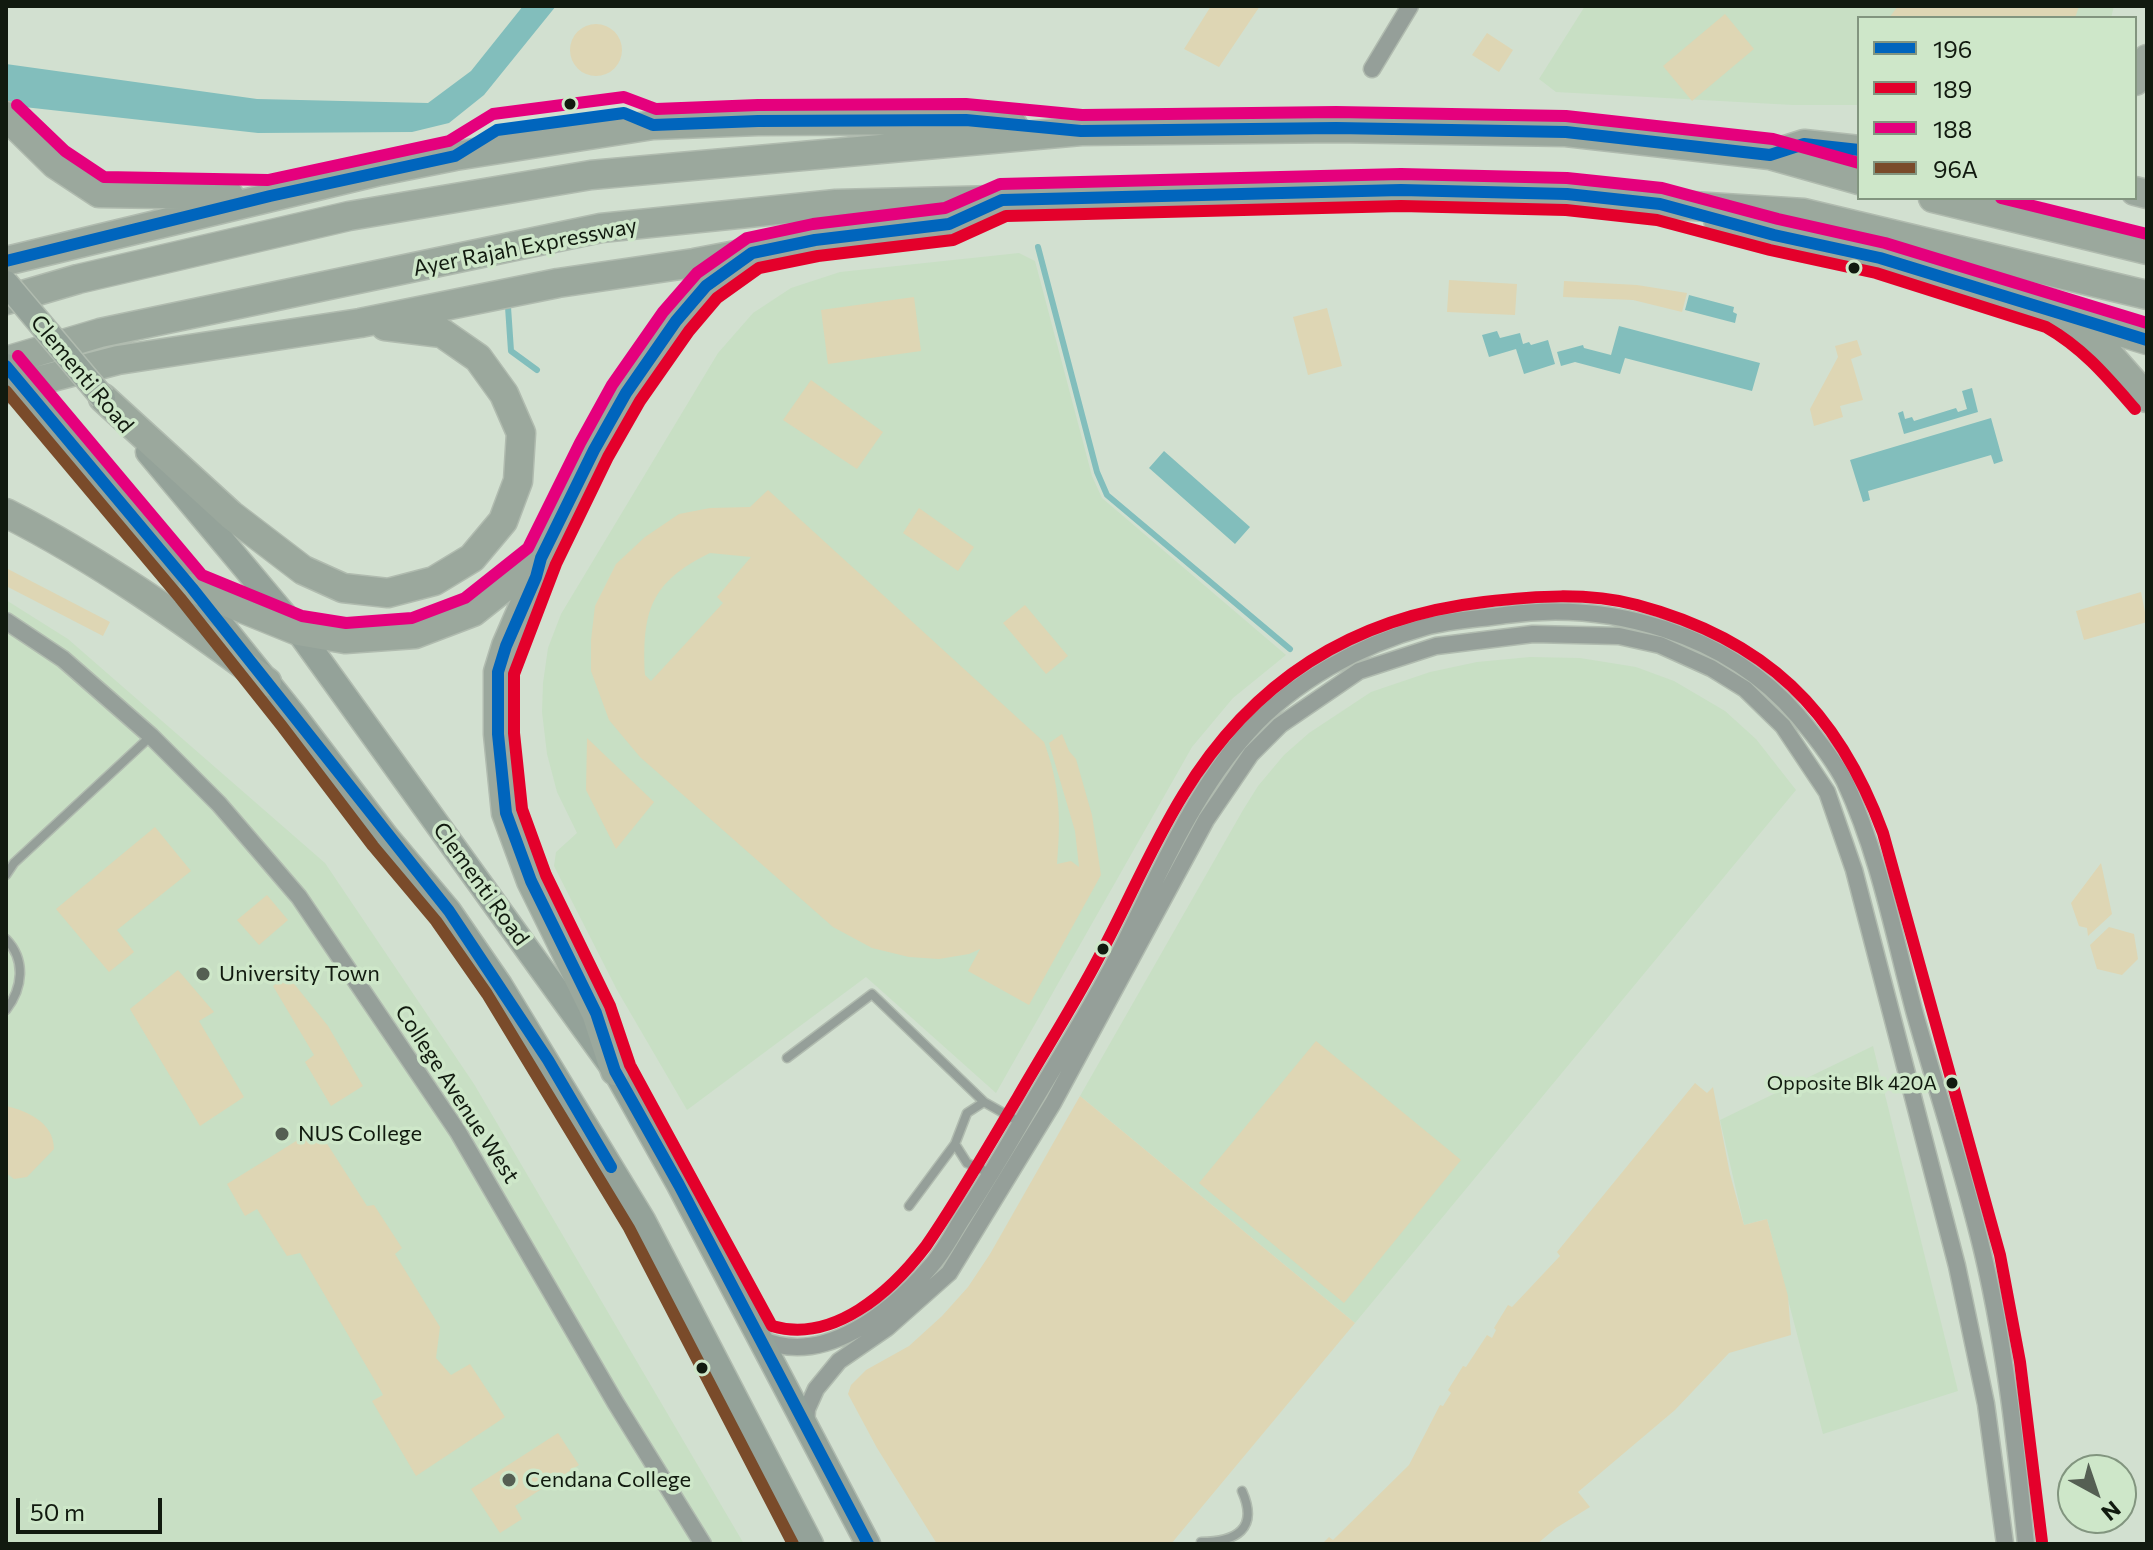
<!DOCTYPE html>
<style>
body{margin:0}
#map{position:relative;width:2153px;height:1550px;overflow:hidden;background:#d2e0d0;font-family:Commissioner,sans-serif}
canvas{display:block}
.frame{position:absolute;inset:0;border:8px solid #111a0f;pointer-events:none}
.legend{position:absolute;left:1857px;top:16px;width:280px;height:184px;box-sizing:border-box;background:#cee7c9;border:2px solid #82957f;margin:0;padding:10px 14px;list-style:none;font-size:24px;color:#111a0f}
.legend li{display:flex;align-items:center;gap:16px;height:40px}
.legend b{width:40px;border:2px solid #82957f}
.north{position:absolute;left:2057px;top:1454px;width:80px;height:80px;box-sizing:border-box;background:#cee7c9;border:2px solid #82957f;border-radius:50%;rotate:140deg;font-size:22px;font-weight:700;line-height:32px;text-align:center;color:#111a0f}
.north::after{content:'';display:block;margin:auto;width:28px;height:36px;background:#555f53;clip-path:polygon(50% 0,100% 100%,50% 72%,0 100%)}
.scale{position:absolute;left:16px;top:1498px;width:146px;height:36px;box-sizing:border-box;border:4px solid #111a0f;border-top:0;padding-left:10px;font-size:24px;line-height:28px;white-space:nowrap;color:#111a0f;-webkit-text-stroke:6px #cee7c9;paint-order:stroke}
</style>
<div id="map">
<canvas width="2153" height="1550"></canvas>
<div class="frame"></div>
<ul class="legend">
<li><b style="height:10px;background:#0065bd"></b>196</li>
<li><b style="height:10px;background:#e4002b"></b>189</li>
<li><b style="height:10px;background:#e5007d"></b>188</li>
<li><b style="height:10px;background:#7a4b2a"></b>96A</li>
</ul>
<div class="north">N</div>
<div class="scale">50 m</div>
</div>
<script>
const g = document.querySelector('canvas').getContext('2d');
g.lineJoin = 'round';
function paint(path, color) { g.fillStyle = color; g.fill(path, 'evenodd'); }
function stroke(path, color, width, dash) { g.strokeStyle = color; g.lineWidth = width; g.lineCap = dash ? 'butt' : 'round'; g.setLineDash(dash || []); g.stroke(path); }
function label(font, color, halo, rows, align = 'center') {
  g.font = font + ' Commissioner,sans-serif'; g.lineWidth = 7; g.setLineDash([]); g.textBaseline = 'middle'; g.strokeStyle = halo; g.fillStyle = color; for (const [text, x, y, turn = 0] of rows) {
    g.save(); g.translate(x, y); g.rotate((+turn || 0) * Math.PI / 180); g.textAlign = isNaN(turn) ? turn : align; if (halo) g.strokeText(text, 0, 0); g.fillText(text, 0, 0); g.restore();
  }
}
const built = new Path2D(`
 M 1585,6 L 2114,6 L 2111,18 L 1859,18 L 1859,105 L 1793,105 L 1556,92 L 1539,79 Z
 M 1019,253 L 1035,261 L 1092,476 L 1102,498 L 1286,655 L 1233,698 L 1192,747 L 996,1093 L 866,977 L 687,1110 L 617,990 L 554,866 L 556,852 L 577,833 L 557,792 L 547,754 L 542,712 L 543,683 L 548,648 L 561,614 L 718,353 L 753,313 L 791,288 L 840,272 Z
 M 6,600 L 68,639 L 325,863 L 474,1084 L 744,1544 L 6,1544 Z
 M 1530,657 L 1580,658 L 1636,667 L 1674,681 L 1725,711 L 1756,739 L 1796,790 L 1355,1323 L 1080,1096 L 1243,810 L 1258,786 L 1284,755 L 1309,733 L 1371,692 L 1430,672 L 1477,662 Z
 M 1873,1046 L 1958,1391 L 1823,1434 L 1767,1219 L 1744,1225 L 1720,1120 Z`);
const green = new Path2D(`
 M 1211,6 L 1260,6 L 1219,67 L 1184,49 Z
 M 1898,6 L 2079,6 L 2075,18 L 1889,18 Z
 M 1725,14 L 1754,49 L 1692,101 L 1663,66 Z
 M570 50a26 26 0 1 1 52 0a26 26 0 1 1-52 0Z
 M 1487,33 L 1513,50 L 1499,72 L 1472,55 Z
 M 1449,280 L 1517,284 L 1515,315 L 1447,312 Z
 M 1564,281 L 1637,285 L 1687,293 L 1682,312 L 1633,300 L 1563,297 Z
 M 914,297 L 921,351 L 828,364 L 821,310 Z
 M 1327,308 L 1342,366 L 1308,375 L 1293,317 Z
 M 1857,340 L 1862,355 L 1851,359 L 1863,400 L 1840,406 L 1843,417 L 1814,426 L 1810,409 L 1838,357 L 1835,346 Z
 M 811,380 L 883,432 L 857,469 L 783,420 Z
 M 768,490 L 1044,742 C 1060,785 1061,818 1057,864 L 1071,861 L 1079,867 L 1075,831 L 1049,743 L 1062,734 L 1069,751 L 1076,759 L 1092,815 L 1101,875 L 1029,1005 L 968,971 L 980,949 L 969,954 L 939,959 L 909,957 L 872,948 L 833,927 L 640,757 L 609,720 L 591,671 L 591,640 L 595,606 L 616,564 L 645,537 L 679,514 L 710,508 L 750,507 ZM 710,553 L 751,557 L 717,597 L 723,603 L 651,681 L 645,675 C 642,612 650,582 710,553 Z
 M 919,508 L 974,547 L 958,571 L 903,533 Z
 M 6,568 L 110,622 L 103,636 L 6,586 Z
 M 2141,592 L 2147,622 L 2084,640 L 2076,611 Z
 M 1025,605 L 1068,656 L 1046,674 L 1003,623 Z
 M 587,738 L 654,802 L 616,849 L 586,790 Z
 M 155,827 L 191,871 L 117,930 L 134,952 L 109,972 L 56,909 Z
 M 2101,863 L 2112,914 L 2088,936 L 2087,928 L 2079,926 L 2071,903 Z
 M 267,895 L 288,920 L 259,945 L 237,920 Z
 M 2109,927 L 2134,934 L 2138,959 L 2122,975 L 2097,969 L 2090,945 Z
 M 178,970 L 214,1012 L 199,1021 L 244,1097 L 200,1126 L 130,1009 Z
 M 287,975 L 328,1026 L 363,1086 L 331,1106 L 305,1062 L 314,1055 L 273,986 Z
 M 1316,1041 L 1461,1160 L 1344,1303 L 1199,1183 Z
 M 1695,1083 L 1707,1093 L 1713,1087 L 1730,1174 L 1744,1225 L 1767,1219 L 1788,1296 L 1791,1335 L 1729,1353 L 1675,1410 L 1578,1492 L 1590,1507 L 1556,1528 L 1537,1544 L 1322,1544 L 1329,1537 L 1333,1540 L 1409,1465 L 1440,1405 L 1443,1406 L 1451,1393 L 1448,1390 L 1463,1366 L 1466,1367 L 1487,1335 L 1492,1338 L 1496,1330 L 1494,1328 L 1508,1305 L 1512,1307 L 1560,1256 L 1557,1252 Z
 M 1080,1096 L 1355,1323 L 1171,1544 L 937,1544 L 877,1448 L 848,1394 L 851,1385 L 866,1370 L 909,1346 L 942,1316 L 968,1287 L 990,1254 Z
 M 6,1106 C 28,1111 54,1123 54,1149 L 27,1177 L 14,1179 L 6,1173 Z
 M 317,1128 L 367,1206 L 374,1205 L 402,1248 L 395,1254 L 440,1327 L 436,1358 L 451,1375 L 470,1364 L 505,1417 L 416,1476 L 372,1401 L 383,1395 L 381,1391 L 300,1253 L 287,1256 L 257,1209 L 245,1216 L 227,1184 Z
 M 558,1433 L 579,1465 L 515,1506 L 522,1519 L 500,1533 L 471,1489 Z`);
const water = new Path2D(`
 M 523,6 L 556,6 L 484,95 L 449,123 L 412,132 L 258,133 L 6,105 L 6,64 L 257,99 L 428,103 L 471,71 Z
 M 1689,295 L 1734,307 L 1733,312 L 1737,314 L 1735,323 L 1685,310 Z
 M 1619,326 L 1760,363 L 1752,391 L 1625,358 L 1620,374 L 1575,362 L 1561,366 L 1557,352 L 1583,345 L 1584,348 L 1611,355 Z
 M 1497,331 L 1500,338 L 1520,333 L 1523,344 L 1529,342 L 1531,345 L 1548,340 L 1555,364 L 1524,374 L 1516,349 L 1489,357 L 1482,335 Z
 M 1972,388 L 1978,412 L 1904,434 L 1898,413 L 1903,411 L 1905,419 L 1912,417 L 1914,421 L 1956,408 L 1958,412 L 1967,409 L 1962,391 Z
 M 1991,418 L 2003,461 L 1994,464 L 1991,455 L 1868,491 L 1870,500 L 1863,502 L 1850,460 Z
 M 1164,451 L 1250,527 L 1235,544 L 1149,468 Z`);
const stream = new Path2D(`
 M 1038,247 L 1097,472 L 1107,495 L 1290,649
 M 508,307 L 511,351 L 537,370`);
const service = new Path2D(`
 M 6,875 L 14,863 L 151,736
 M 6,939 C 26,960 23,988 6,1010
 M 787,1058 L 872,994 L 984,1102
 M 992,1174 L 967,1163 L 955,1144 L 967,1113 L 984,1102 L 1021,1123
 M 909,1206 L 955,1144
 M 1201,1542 C 1236,1542 1259,1529 1242,1491`);
const minor = new Path2D(`
 M 1372,69 L 1410,6
 M 6,621 L 63,659 L 151,736 L 219,804 L 299,897 L 458,1132 L 615,1402 L 703,1544
 M 761,1339 C 824,1368 892,1311 930,1267 C 943,1253 952,1235 962,1219 C 983,1187 1003,1154 1022,1121 C 1057,1061 1095,1003 1126,940 C 1160,871 1196,789 1248,732 C 1294,681 1360,645 1425,627 C 1451,620 1478,619 1505,615 C 1610,600 1728,634 1798,716 C 1814,735 1834,760 1845,782 C 1879,855 1894,936 1915,1014 C 1938,1095 1965,1176 1984,1258 C 2006,1352 2016,1448 2026,1544
 M 806,1424 L 807,1409 L 816,1389 L 839,1361 L 887,1328 L 949,1273 L 1053,1103 L 1206,820 L 1251,754 L 1280,725 L 1359,671 L 1436,646 L 1533,634 L 1619,636 L 1660,645 L 1711,668 L 1745,689 L 1783,726 L 1827,792 L 1854,870 L 1957,1266 L 1986,1404 L 2005,1544`);
const primary = new Path2D(`
 M 45,415 L 192,588 L 294,715 L 386,836 L 449,911 L 500,985 L 643,1220 L 811,1544
 M 148,452 L 298,631 L 615,1071 L 679,1185 L 868,1544`);
const motorway = new Path2D(`
 M 2135,81 L 2147,59
 M 6,116 L 55,164 L 99,193 L 229,195
 M 1770,155 L 1804,144 L 1859,150
 M 2135,191 L 2147,194
 M 1933,198 L 2147,250
 M 1718,220 L 1880,258 L 2147,340
 M 6,261 L 380,171 L 455,156 L 653,125 L 758,121 L 966,120 L 1013,125
 M 6,300 L 78,279 L 349,216 L 591,175 L 1081,131 L 1336,128 L 1566,132 L 1770,155 L 1859,180
 M 2074,325 L 2102,347 L 2147,398
 M 6,361 L 100,333 L 601,228 L 836,204 L 1401,190 L 1567,194 L 1660,204 L 1804,213 L 2147,295
 M 6,389 L 118,360 L 360,323 L 558,283 L 694,263 L 815,240 L 937,226 L 975,214 L 994,204
 M 103,398 L 231,515 L 303,570 L 343,588 L 388,593 L 434,581 L 472,558 L 503,521 L 518,481 L 521,433 L 504,394 L 478,358 L 442,333 L 385,326
 M 6,513 C 99,560 183,620 267,682
 M 192,588 L 298,631 L 345,639 L 415,634 L 473,612 L 541,558
 M 615,1071 L 596,1013 L 531,881 L 506,813 L 498,734 L 498,672 L 506,646 L 536,577 L 541,558 L 594,450 L 626,393 L 676,321 L 706,286 L 745,258`);
const primaryBridge = new Path2D(`
 M 6,283 L 103,398
 M 6,366 L 45,415`);
const bus1 = new Path2D(`
 M 6,261 L 270,196 L 455,156 L 497,130 L 624,113 L 653,125 L 758,121 L 966,120 L 1081,131 L 1336,128 L 1566,132 L 1770,155 L 1804,144 L 1859,150
 M 6,366 L 192,588 L 449,911 L 548,1060 L 611,1167
 M 868,1544 L 679,1185 L 615,1071 L 596,1013 L 531,881 L 506,813 L 498,734 L 498,672 L 506,646 L 536,577 L 541,558 L 594,450 L 626,393 L 676,321 L 706,286 L 752,253 L 815,240 L 949,224 L 1002,200 L 1401,190 L 1567,194 L 1660,204 L 1774,235 L 1880,258 L 2147,340`);
const bus2 = new Path2D(`
 M 2042,1542 L 2020,1362 L 2000,1255 L 1883,833 C 1838,710 1765,639 1637,605 C 1587,592 1535,596 1484,602 C 1352,617 1252,681 1183,795 C 1151,847 1128,903 1099,957 C 1074,1005 1045,1050 1018,1097 C 988,1147 959,1198 926,1246 C 891,1292 833,1344 772,1326 L 630,1065 L 610,1006 L 546,875 L 522,809 L 514,733 L 514,674 L 556,564 L 608,457 L 640,401 L 689,331 L 717,298 L 759,268 L 818,256 L 953,240 L 1006,216 L 1401,206 L 1566,210 L 1657,220 L 1770,250 L 1876,273 L 2046,327 C 2083,348 2107,377 2135,409`);
const bus3 = new Path2D(`
 M 17,105 L 65,151 L 104,177 L 268,180 L 449,141 L 493,114 L 624,97 L 656,109 L 758,105 L 966,104 L 1082,115 L 1336,112 L 1566,116 L 1773,139 L 1859,163
 M 2001,198 L 2147,234
 M 18,356 L 202,575 L 302,616 L 346,623 L 412,618 L 465,598 L 528,548 L 580,443 L 612,385 L 663,312 L 697,273 L 747,238 L 813,224 L 945,208 L 1000,184 L 1401,174 L 1567,178 L 1662,188 L 1778,219 L 1885,243 L 2147,323`);
const bus4 = new Path2D(`
 M 6,391 L 180,598 L 281,725 L 373,846 L 436,921 L 487,994 L 629,1228 L 793,1544`);
const markers = [
 [570,104,7,"#111a0f"],
 [1854,268,7,"#111a0f"],
 [1103,949,7,"#111a0f"],
 [203,974,8,"#555f53"],
 [1952,1083,7,"#111a0f"],
 [282,1134,8,"#555f53"],
 [702,1368,7,"#111a0f"],
 [509,1480,8,"#555f53"]
];
const busNames = [
 ["Opposite Blk 420A",1937,1083]
];
const streetNames = [
 ["Ayer Rajah Expressway",525,247,-11],
 ["Clementi Road",82,374,50],
 ["Clementi Road",481,884,54],
 ["College Avenue West",457,1094,57]
];
const poiNames = [
 ["University Town",219,974],
 ["NUS College",298,1134],
 ["Cendana College",525,1480]
];
paint(built, '#c8dfc4');
paint(green, '#ded6b4');
paint(water, '#82bebc');
stroke(stream, '#82bebc', 6);
stroke(service, '#b0bbaf', 11);
stroke(minor, '#b0bbaf', 19);
stroke(primary, '#b0bbaf', 27);
stroke(motorway, '#b0bbaf', 31);
stroke(service, '#959f99', 8);
stroke(minor, '#959f99', 16);
stroke(primary, '#94a299', 24);
stroke(motorway, '#9ba89d', 28);
stroke(primaryBridge, '#b0bbaf', 27, []);
stroke(primaryBridge, '#94a299', 24);
stroke(bus1, '#0065bd', 12);
stroke(bus2, '#e4002b', 12);
stroke(bus3, '#e5007d', 12);
stroke(bus4, '#7a4b2a', 12);
for (const [x, y, r, color] of markers) { const dot = new Path2D(); dot.arc(x, y, r, 0, 2 * Math.PI); g.fillStyle = color; g.fill(dot); stroke(dot, '#cee7c9', 3); }
label('20px', '#111a0f', '#cee7c9', busNames, 'right');
label('22px', '#111a0f', '#cee7c9', streetNames);
label('22px', '#111a0f', '#cee7c9', poiNames, 'left');
</script>
